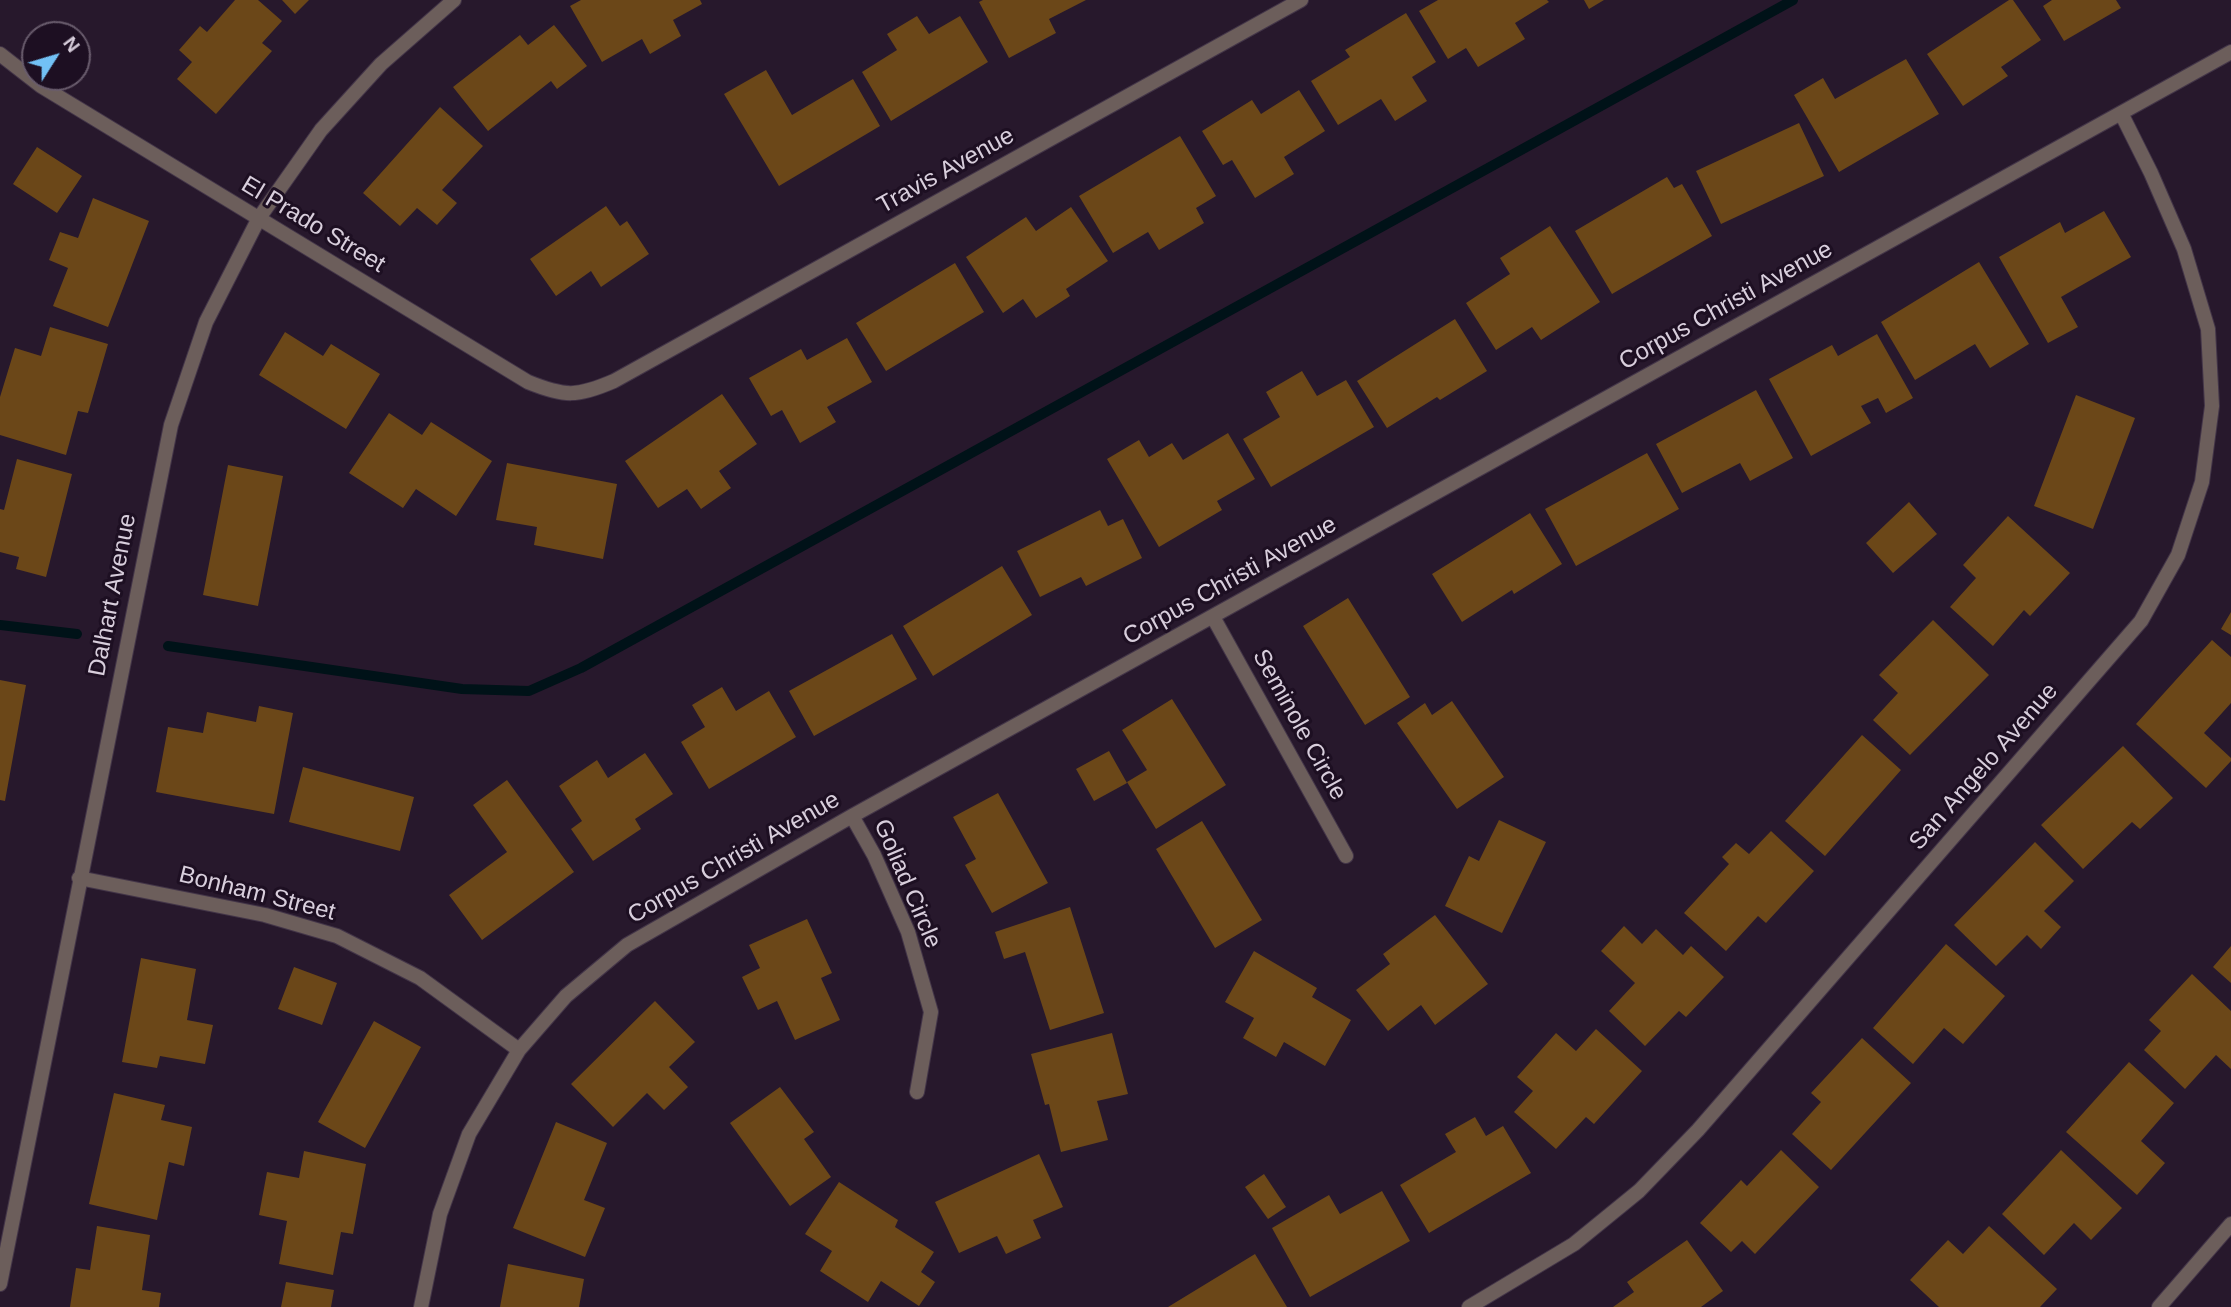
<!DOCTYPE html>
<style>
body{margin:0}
#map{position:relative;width:2231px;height:1307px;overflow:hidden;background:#27182c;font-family:Arial,sans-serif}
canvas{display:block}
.north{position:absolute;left:21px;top:21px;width:70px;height:70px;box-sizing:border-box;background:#1d0f22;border:2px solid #685b6c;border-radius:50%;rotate:53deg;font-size:19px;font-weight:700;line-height:28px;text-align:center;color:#d8cedc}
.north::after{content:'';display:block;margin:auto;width:24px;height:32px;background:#72c1f5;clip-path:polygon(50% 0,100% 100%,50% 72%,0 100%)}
</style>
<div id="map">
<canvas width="2231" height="1307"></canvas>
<div class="north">N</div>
</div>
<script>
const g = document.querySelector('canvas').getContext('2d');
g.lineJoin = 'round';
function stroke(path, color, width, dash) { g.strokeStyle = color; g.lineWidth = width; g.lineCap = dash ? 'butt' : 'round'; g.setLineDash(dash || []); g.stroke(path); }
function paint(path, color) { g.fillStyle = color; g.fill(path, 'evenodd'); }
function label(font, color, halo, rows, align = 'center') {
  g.font = font + ' Arial,sans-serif'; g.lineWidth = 6; g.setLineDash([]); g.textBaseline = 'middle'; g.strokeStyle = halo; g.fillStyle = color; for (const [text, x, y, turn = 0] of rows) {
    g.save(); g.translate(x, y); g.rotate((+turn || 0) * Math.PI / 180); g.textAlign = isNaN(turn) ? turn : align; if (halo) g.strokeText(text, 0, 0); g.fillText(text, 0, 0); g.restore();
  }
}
const stream = new Path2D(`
 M 0,625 L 77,634
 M 168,646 L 462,689 L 529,691 L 581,668 L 1793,0`);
const building = new Path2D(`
 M 235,0 L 258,0 L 282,21 L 262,43 L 272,51 L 216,114 L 177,79 L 192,62 L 179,50 L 200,26 L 207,32 Z
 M 282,0 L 309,0 L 295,14 Z
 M 581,0 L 700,0 L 702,4 L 673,20 L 681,36 L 650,54 L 642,39 L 602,62 L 570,6 Z
 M 983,0 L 1086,0 L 1049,19 L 1056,33 L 1009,58 L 979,2 Z
 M 1438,0 L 1547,0 L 1549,2 L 1515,23 L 1525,39 L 1478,67 L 1466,48 L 1448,59 L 1419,11 Z
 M 1584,0 L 1604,0 L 1589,9 Z
 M 2009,0 L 2013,0 L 2041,40 L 2001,67 L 2008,76 L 1963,106 L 1927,54 Z
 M 2052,0 L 2116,0 L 2121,8 L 2064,41 L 2043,6 Z
 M 1406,13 L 1436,62 L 1412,77 L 1427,101 L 1395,121 L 1381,99 L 1338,125 L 1311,81 L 1350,57 L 1345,50 Z
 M 917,16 L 929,34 L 960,16 L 988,62 L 891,121 L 862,72 L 897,50 L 887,34 Z
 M 554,25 L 587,66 L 557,89 L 551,81 L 488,131 L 453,87 L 520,35 L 528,45 Z
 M 1906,59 L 1939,114 L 1839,172 L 1794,95 L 1823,78 L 1835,99 Z
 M 766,70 L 792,115 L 853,79 L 880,126 L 779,186 L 724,94 Z
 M 1299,90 L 1325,131 L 1284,157 L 1294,174 L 1255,198 L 1232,160 L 1223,165 L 1202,131 L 1252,100 L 1261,114 Z
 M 440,107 L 483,146 L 442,190 L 457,203 L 437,225 L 417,208 L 400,226 L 363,193 Z
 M 1799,123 L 1824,176 L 1721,224 L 1696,171 Z
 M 1180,136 L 1216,196 L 1196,208 L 1204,223 L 1159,250 L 1148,232 L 1113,253 L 1079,196 Z
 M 37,147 L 82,176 L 57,213 L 13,184 Z
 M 1667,177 L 1674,188 L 1682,184 L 1712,236 L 1612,294 L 1575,231 Z
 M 93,198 L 149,221 L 108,327 L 53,306 L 68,268 L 49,260 L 60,232 L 78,238 Z
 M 606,206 L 620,226 L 627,221 L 649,254 L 601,287 L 591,271 L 556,296 L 530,259 Z
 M 1071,207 L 1108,261 L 1066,289 L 1070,296 L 1036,318 L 1023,299 L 1003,313 L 966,257 L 1026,217 L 1036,231 Z
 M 2104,211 L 2131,257 L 2061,297 L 2078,327 L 2048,343 L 1999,257 L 2060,222 L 2065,233 Z
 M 1550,226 L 1600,302 L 1541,340 L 1532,327 L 1496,350 L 1466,303 L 1510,274 L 1500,258 Z
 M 1979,262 L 2029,344 L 1990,368 L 1975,344 L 1915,380 L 1881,322 Z
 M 955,263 L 984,312 L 886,371 L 856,323 Z
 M 1455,319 L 1487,371 L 1440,400 L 1437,397 L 1387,428 L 1357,381 Z
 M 50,327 L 108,344 L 88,413 L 78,411 L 66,455 L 0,435 L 0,397 L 15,348 L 41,356 Z
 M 285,332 L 323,356 L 331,344 L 380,374 L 346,429 L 259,375 Z
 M 1877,334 L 1913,398 L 1886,413 L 1878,398 L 1861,406 L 1871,423 L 1811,456 L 1769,379 L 1832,345 L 1838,356 Z
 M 847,338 L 872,382 L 827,407 L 836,422 L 800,443 L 782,410 L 771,416 L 749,378 L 801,349 L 807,360 Z
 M 1302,371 L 1317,396 L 1346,380 L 1374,427 L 1271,487 L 1243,439 L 1280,417 L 1266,392 Z
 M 1756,390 L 1793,458 L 1750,481 L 1740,463 L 1682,493 L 1656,444 Z
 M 722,394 L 757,444 L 719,471 L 731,488 L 701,509 L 687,489 L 658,508 L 625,461 Z
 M 2076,395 L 2135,418 L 2093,529 L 2034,506 Z
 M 389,413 L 422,435 L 431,422 L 492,461 L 456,516 L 416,489 L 403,508 L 349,473 Z
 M 1228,433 L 1255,479 L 1217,501 L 1222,510 L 1159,547 L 1107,459 L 1139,440 L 1149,457 L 1172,443 L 1183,460 Z
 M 1647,453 L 1679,509 L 1576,566 L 1545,509 Z
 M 17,459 L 72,474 L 46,577 L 16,569 L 19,557 L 0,552 L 0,509 L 4,510 Z
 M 507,463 L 617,484 L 603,559 L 534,545 L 537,527 L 496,520 Z
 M 228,465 L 283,476 L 258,606 L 203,595 Z
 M 1909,502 L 1937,534 L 1893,573 L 1866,543 Z
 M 1100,510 L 1108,526 L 1123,519 L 1142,558 L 1086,586 L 1081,577 L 1040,597 L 1017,551 Z
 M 1530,513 L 1562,564 L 1514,594 L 1512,590 L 1462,622 L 1432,574 Z
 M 2008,516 L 2070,573 L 2030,616 L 2024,610 L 1993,646 L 1950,607 L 1976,578 L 1963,565 Z
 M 1002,566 L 1032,615 L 933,676 L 903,626 Z
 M 1348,598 L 1410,697 L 1365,725 L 1303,626 Z
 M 2231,612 L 2231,635 L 2221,629 Z
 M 1933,620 L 1989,675 L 1910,755 L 1873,720 L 1898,693 L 1879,675 Z
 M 892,634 L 917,679 L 814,736 L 789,691 Z
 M 2212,640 L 2231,657 L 2231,703 L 2204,733 L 2231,758 L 2231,761 L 2206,788 L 2136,724 Z
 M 0,680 L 26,685 L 5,801 L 0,800 Z
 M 722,687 L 736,711 L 769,691 L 796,737 L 709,789 L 681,742 L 705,727 L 692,705 Z
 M 1172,699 L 1226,785 L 1156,829 L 1127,782 L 1147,770 L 1122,730 Z
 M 1452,701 L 1504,777 L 1457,809 L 1397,723 L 1425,703 L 1432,715 Z
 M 259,706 L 293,713 L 274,814 L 156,792 L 168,727 L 203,733 L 207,712 L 256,722 Z
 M 1862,735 L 1901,770 L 1825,856 L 1785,821 Z
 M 2123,746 L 2173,798 L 2140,829 L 2132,822 L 2083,869 L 2041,825 Z
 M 1109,751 L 1127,783 L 1094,801 L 1076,769 Z
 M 645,753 L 673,794 L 635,819 L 641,829 L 593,861 L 571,829 L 582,821 L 559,786 L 597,760 L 608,778 Z
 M 303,767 L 414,797 L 400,851 L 289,822 Z
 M 507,780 L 574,872 L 482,940 L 449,895 L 507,852 L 473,805 Z
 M 998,793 L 1048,883 L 992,913 L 965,865 L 976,859 L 953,817 Z
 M 1499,820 L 1546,842 L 1502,933 L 1445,906 L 1469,856 L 1479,861 Z
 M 1202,821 L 1262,920 L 1215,948 L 1156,849 Z
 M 1771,831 L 1814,871 L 1766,923 L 1758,916 L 1726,951 L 1684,913 L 1729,864 L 1722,857 L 1736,843 L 1749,854 Z
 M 2035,842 L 2074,881 L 2044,911 L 2061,927 L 2041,949 L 2027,935 L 1996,966 L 1954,925 Z
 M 1070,907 L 1104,1013 L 1050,1030 L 1025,952 L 1004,959 L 995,932 Z
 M 1435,915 L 1488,984 L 1435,1025 L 1421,1005 L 1388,1031 L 1356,990 L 1390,964 L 1383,954 Z
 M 807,919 L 832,973 L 821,978 L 840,1020 L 795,1040 L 777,1001 L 758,1010 L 742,977 L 760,968 L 749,945 Z
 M 1624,926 L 1642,944 L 1656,929 L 1683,955 L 1691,946 L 1724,977 L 1686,1017 L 1679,1011 L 1645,1046 L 1609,1011 L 1635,983 L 1601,951 Z
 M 1946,944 L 2005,996 L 1963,1044 L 1944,1028 L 1913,1064 L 1873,1028 Z
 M 2231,946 L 2231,983 L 2213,967 Z
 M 1254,951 L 1317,988 L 1312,997 L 1351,1020 L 1325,1066 L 1284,1042 L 1276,1057 L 1243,1038 L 1254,1018 L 1225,1002 Z
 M 141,958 L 196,969 L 187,1020 L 213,1025 L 205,1064 L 160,1056 L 157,1068 L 122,1062 Z
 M 294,967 L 337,983 L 322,1025 L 278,1009 Z
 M 2192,974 L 2231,1011 L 2231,1069 L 2216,1055 L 2185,1089 L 2144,1050 L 2161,1031 L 2149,1020 Z
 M 655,1001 L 695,1042 L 669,1067 L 688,1087 L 664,1110 L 647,1093 L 613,1127 L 571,1084 Z
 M 374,1021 L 421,1047 L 365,1148 L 318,1122 Z
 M 1596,1029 L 1642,1071 L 1594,1124 L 1586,1117 L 1556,1149 L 1514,1112 L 1533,1091 L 1517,1077 L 1556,1033 L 1576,1051 Z
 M 1112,1033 L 1128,1094 L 1097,1101 L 1108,1140 L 1061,1152 L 1049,1104 L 1045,1105 L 1031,1054 Z
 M 1862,1038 L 1911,1083 L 1831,1170 L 1792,1134 L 1821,1102 L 1811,1093 Z
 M 2129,1062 L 2174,1103 L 2141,1141 L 2165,1163 L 2137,1195 L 2066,1132 Z
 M 780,1087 L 814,1132 L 804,1139 L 831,1177 L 790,1206 L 730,1123 Z
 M 114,1093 L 165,1105 L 161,1120 L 192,1127 L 184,1166 L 169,1162 L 157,1220 L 89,1204 Z
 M 1475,1117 L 1486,1136 L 1503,1126 L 1531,1173 L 1429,1233 L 1400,1185 L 1456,1152 L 1445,1134 Z
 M 556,1122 L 607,1143 L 584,1200 L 605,1208 L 585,1257 L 513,1228 Z
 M 1781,1150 L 1819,1187 L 1755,1254 L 1742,1241 L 1731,1252 L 1700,1223 L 1741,1180 L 1747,1186 Z
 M 2061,1150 L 2122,1208 L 2091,1240 L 2074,1223 L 2044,1255 L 2002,1214 Z
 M 304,1151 L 366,1164 L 353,1234 L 341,1232 L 333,1275 L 279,1264 L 287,1221 L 259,1215 L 267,1172 L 299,1178 Z
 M 1039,1154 L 1063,1207 L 1033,1220 L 1041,1238 L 1006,1254 L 997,1236 L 959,1253 L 935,1202 Z
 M 1264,1174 L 1286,1207 L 1268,1219 L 1245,1187 Z
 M 839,1182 L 898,1220 L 895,1227 L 934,1252 L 921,1272 L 935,1282 L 919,1306 L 881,1281 L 868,1302 L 820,1271 L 832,1251 L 805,1234 Z
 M 1382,1191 L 1410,1241 L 1310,1297 L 1272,1228 L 1329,1195 L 1340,1214 Z
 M 97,1226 L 150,1235 L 142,1290 L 161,1293 L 159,1307 L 70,1307 L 76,1268 L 90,1270 Z
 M 1989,1226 L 2057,1289 L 2040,1307 L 1939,1307 L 1910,1280 L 1948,1240 L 1963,1254 Z
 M 1687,1240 L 1723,1291 L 1701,1307 L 1613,1307 L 1634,1292 L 1627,1282 Z
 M 1255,1254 L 1287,1307 L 1168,1307 Z
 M 508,1264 L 584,1279 L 579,1307 L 500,1307 Z
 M 286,1282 L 334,1290 L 331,1307 L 281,1307 Z`);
const street = new Path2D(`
 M 0,54 L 41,86 L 528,382 C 565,397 577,397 614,381 L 1301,0
 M 1213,617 L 1346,856
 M 852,816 L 874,855 L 908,932 L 931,1012 L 917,1092
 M 79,878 L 265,915 L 337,936 L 420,978 L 519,1050
 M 0,1284 L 171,425 L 206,322 L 259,218 L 321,130 L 381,64 L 454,0
 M 421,1307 L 440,1214 L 469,1134 L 519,1050 L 566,996 L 627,945 L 852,816 L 2231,52
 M 1469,1307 L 1574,1244 L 1639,1191 L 1698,1130 L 2141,621 L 2178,555 L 2202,482 L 2212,406 L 2208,329 L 2184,249 L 2151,173 L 2121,113
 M 2159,1307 L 2231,1224`);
const streetNames = [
 ["Travis Avenue",946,171,-29],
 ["El Prado Street",313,225,31],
 ["Corpus Christi Avenue",1726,306,-29],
 ["Corpus Christi Avenue",1230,581,-29],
 ["Dalhart Avenue",113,595,-79],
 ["Seminole Circle",1299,725,61],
 ["San Angelo Avenue",1984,767,-49],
 ["Corpus Christi Avenue",734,858,-30],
 ["Goliad Circle",907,884,67],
 ["Bonham Street",257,894,14]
];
stroke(stream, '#001218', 10);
paint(building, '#6b4718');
stroke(street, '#433548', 16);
stroke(street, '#6c5e5b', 14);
label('24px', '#d8cedc', '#1d0f22', streetNames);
</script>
